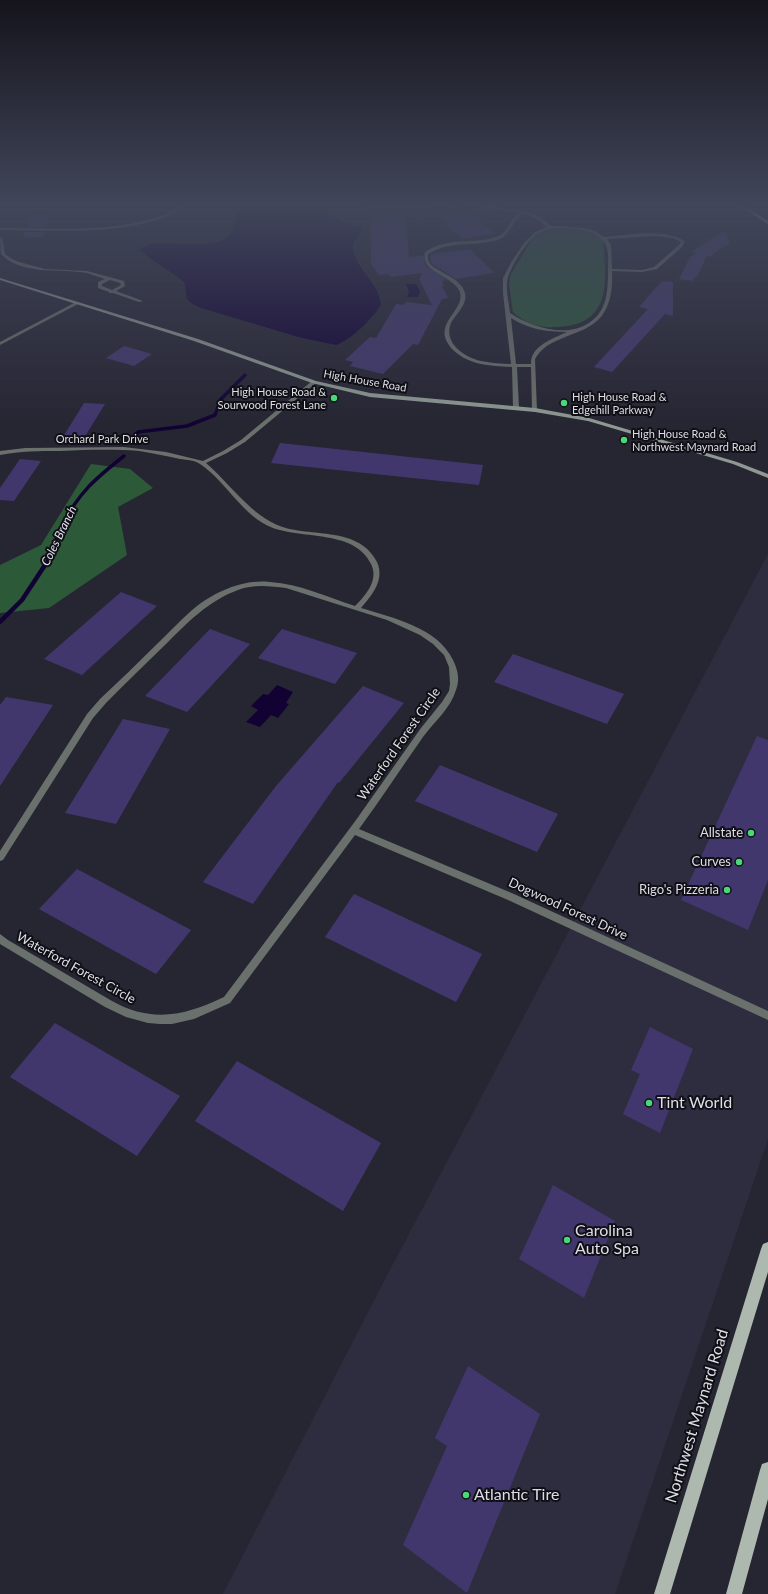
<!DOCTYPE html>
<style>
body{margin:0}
canvas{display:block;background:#262532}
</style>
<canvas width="768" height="1594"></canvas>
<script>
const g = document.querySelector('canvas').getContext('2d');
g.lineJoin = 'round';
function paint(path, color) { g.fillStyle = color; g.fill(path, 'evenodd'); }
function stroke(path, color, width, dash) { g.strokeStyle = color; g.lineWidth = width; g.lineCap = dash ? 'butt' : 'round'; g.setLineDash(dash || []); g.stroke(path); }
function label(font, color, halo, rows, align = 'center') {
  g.font = font + ' Lato,sans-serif'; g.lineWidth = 4; g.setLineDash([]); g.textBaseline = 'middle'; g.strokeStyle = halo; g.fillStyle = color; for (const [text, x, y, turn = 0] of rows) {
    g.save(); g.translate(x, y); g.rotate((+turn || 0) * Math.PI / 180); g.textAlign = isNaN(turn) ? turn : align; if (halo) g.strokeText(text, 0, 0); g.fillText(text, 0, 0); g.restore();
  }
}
const built = new Path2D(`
 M 768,554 L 768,1139 L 615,1594 L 223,1594 L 382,1285 Z`);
const green = new Path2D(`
 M 559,228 C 574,229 593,229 603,241 C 607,285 611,326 555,327 C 539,328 524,323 513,312 L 509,284 L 511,274 L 534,236 L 539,232 Z
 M 91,464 L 130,469 L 153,488 L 118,507 L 127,555 L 49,608 L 0,613 L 0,565 L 41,545 Z`);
const water = new Path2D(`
 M 243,204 L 330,204 L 328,213 L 330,216 L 347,224 L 362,228 C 361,234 353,239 353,247 C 354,269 379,281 381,305 C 372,319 352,339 336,345 L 302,338 L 201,308 C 181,299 189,299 184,282 C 170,270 153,262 140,250 C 142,248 145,246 148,245 C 166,239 216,252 229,235 C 234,229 234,224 236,218 C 237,213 241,208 243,204 Z
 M 406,284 L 416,284 L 420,291 L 418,297 L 407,297 L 409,291 Z
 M 277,685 L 293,692 L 286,703 L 289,704 L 278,718 L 271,715 L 260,727 L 246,722 L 258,710 L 251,706 L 263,694 L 268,695 Z`);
const streamFar1 = new Path2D(`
 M 132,442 L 138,432 L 187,426 L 215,415 L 221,399 L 245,375
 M 45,566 C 52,553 55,539 62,526 C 78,493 96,478 124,456`);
const stream = new Path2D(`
 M 0,622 L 22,600 L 45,565`);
const building = new Path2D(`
 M 361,204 L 406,204 L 409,206 L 425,206 L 429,204 L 429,216 L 423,220 L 406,216 L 409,257 L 423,255 L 426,266 L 446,280 L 442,281 L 444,286 L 442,286 L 448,298 L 442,299 L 418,345 L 413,344 L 383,374 L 350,366 L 353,362 L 345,360 L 370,337 L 376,338 L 396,304 L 404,305 L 406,302 L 432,305 L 419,279 L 422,273 L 391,277 L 389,274 L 379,275 L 371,264 L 371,221 Z
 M 458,206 L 469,212 L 495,233 L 463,239 L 429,211 Z
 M 31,214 L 49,214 L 46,227 L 27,227 Z
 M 724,231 L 730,243 L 709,257 L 707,256 L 697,277 L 695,277 L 693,281 L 679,279 L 690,257 L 696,253 L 691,252 Z
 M 25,232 L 44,232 L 43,237 L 23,237 Z
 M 470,249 L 494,273 L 456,279 L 435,266 L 431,263 L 430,259 L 431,254 Z
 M 662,281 L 673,282 L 673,316 L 665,314 L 612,372 L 594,367 L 648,309 L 639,307 Z
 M 124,346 L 152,354 L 134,366 L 106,358 Z
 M 84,403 L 105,404 L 84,438 L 63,437 Z
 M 280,443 L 391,455 L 483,465 L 479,485 L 271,463 Z
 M 20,459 L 41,461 L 14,501 L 0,500 L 0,488 Z
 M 121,592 L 157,606 L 82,675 L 44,659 Z
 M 210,629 L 250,644 L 187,712 L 145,696 Z
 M 282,629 L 357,653 L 335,684 L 258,658 Z
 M 513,654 L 624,694 L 607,724 L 494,682 Z
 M 363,686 L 404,703 L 339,783 L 338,782 L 253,904 L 203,882 L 276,786 Z
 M 6,697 L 53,705 L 0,786 L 0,705 Z
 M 123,719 L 170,729 L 116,824 L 65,813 Z
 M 757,736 L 768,740 L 768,880 L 748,930 L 681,900 Z
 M 440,765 L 558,814 L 537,852 L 415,801 Z
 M 77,869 L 191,930 L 156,974 L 39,909 Z
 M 354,894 L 482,954 L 456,1002 L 325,937 Z
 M 55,1023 L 180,1096 L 137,1156 L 10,1077 Z
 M 650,1027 L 693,1049 L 660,1133 L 623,1114 L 640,1074 L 631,1070 Z
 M 237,1061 L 381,1143 L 343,1211 L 195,1121 Z
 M 553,1185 L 615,1221 L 584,1298 L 519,1259 Z
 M 468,1366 L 540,1414 L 467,1593 L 403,1545 L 447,1446 L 435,1438 Z`);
const street = new Path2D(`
 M 185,204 L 190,204 C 144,238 56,230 0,230 L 0,228 C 54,228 114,234 166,214 C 173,211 179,207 185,204 Z
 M 407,204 L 427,204 L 425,205 L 409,205 Z
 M 465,204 L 475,204 L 525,211 L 540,217 L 551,226 L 561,226 L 583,228 L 595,231 L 604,237 L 645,233 L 665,234 L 676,237 L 685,241 L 682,247 L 657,269 L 642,272 L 612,271 C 613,290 610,313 593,324 C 582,332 568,335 556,341 C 547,345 540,350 535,359 L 537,411 L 532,410 L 531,367 L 517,367 L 519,408 L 516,410 L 513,408 L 512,367 C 490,366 468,365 452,349 C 447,343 443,336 445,329 C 447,316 466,304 459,290 C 451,275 420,273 425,252 C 450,236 471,245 496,237 C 508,234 509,219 519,213 ZM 523,214 C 533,215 539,221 547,227 L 535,232 L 524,243 L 512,261 L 503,278 L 503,293 L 511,364 C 501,364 491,363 481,361 C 464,357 443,343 451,323 C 456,314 468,304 465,293 C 461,278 440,273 430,264 L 428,259 L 428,254 C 452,239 476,248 500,239 C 511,234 512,221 523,214 ZM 561,228 C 575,229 593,229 603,241 C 610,248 608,261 608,270 C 608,285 608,304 597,316 C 575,341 534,329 510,313 C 509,303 506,292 507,282 C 509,268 527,240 539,233 C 546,229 553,229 561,228 ZM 655,236 L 673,238 L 681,242 L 679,245 L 654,267 L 642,270 L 612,269 L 611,245 L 607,239 ZM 511,318 C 528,329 547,332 567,332 C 554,338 530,346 531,364 L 516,364 Z
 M 0,237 L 2,238 L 5,254 L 12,259 L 19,262 L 45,269 L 87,271 L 124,281 L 125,286 L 116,291 L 143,301 L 139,302 L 113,293 L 109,293 L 109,292 L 98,288 L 98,282 L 105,279 C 99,277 93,275 87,273 C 60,268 22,276 1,254 ZM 110,280 L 120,283 L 121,285 L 112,290 L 102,286 L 102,284 Z
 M 76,302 L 80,303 L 0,345 L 0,342 Z
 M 312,381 L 317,382 L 245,442 L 227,453 L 206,463 C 229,483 247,510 275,524 C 306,539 358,524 377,562 C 385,580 372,595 361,608 C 393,618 437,627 453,660 C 458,670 460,680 456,690 C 451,708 434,722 423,737 C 402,767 381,799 359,829 L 514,894 L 768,1011 L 768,1020 L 508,900 L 355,835 L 230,1003 L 194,1019 L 172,1024 L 160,1024 L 148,1023 L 126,1017 L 105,1007 L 0,944 L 0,934 L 8,940 L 112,1001 C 151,1023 185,1016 224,997 L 356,820 L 421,728 L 442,702 L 449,691 L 450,684 L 449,667 L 444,655 L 433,644 L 420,635 L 387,620 L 286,588 C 270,586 253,584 238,590 C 208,601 187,623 165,645 C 145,664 125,684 106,703 L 93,718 L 3,860 L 0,861 L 0,851 L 87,714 L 100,699 C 119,681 138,663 157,644 C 170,632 183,617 197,606 C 217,591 244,579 270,582 C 300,584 327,597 355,606 C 366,595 379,580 371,564 C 355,530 303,539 273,528 C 242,516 227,482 200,464 C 195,460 187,460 180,459 C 166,456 153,453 139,451 C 113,449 86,450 60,451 C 40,451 20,451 0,455 L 0,451 L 25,448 L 124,447 L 166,452 L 203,461 L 223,451 L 241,440 Z`);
const secondary = new Path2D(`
 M 0,278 L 198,339 L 316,381 L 370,393 L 535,408 L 589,418 L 737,462 L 768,474 L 768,478 L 733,464 L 588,421 L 535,412 L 370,397 L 312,383 L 194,341 L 0,280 Z`);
const primary = new Path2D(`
 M 736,204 L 741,204 L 768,221 L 768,224 Z
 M 768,1242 L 768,1272 L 670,1594 L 654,1594 L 761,1249 L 763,1244 Z
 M 768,1462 L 768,1499 L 742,1594 L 726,1594 L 760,1470 L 762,1464 Z`);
const markers = [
 [334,398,4,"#49d778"],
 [564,403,4,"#49d778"],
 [624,440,4,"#49d778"],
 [751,833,4,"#49d778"],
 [739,862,4,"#49d778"],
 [727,890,4,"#49d778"],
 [649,1103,4,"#49d778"],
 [567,1240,4,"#49d778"],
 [466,1495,4,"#49d778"]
];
const farStreetnames = [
 ["High House Road",365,381,10],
 ["Orchard Park Drive",102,439]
];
const farPoinames = [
 ["High House Road &",326,392,"right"],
 ["Sourwood Forest Lane",326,405,"right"],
 ["High House Road &",572,397],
 ["Edgehill Parkway",572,410],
 ["High House Road &",632,434],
 ["Northwest Maynard Road",632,447]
];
const farWaternames = [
 ["Coles Branch",59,536,-64]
];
const streetNames = [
 ["Waterford Forest Circle",399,744,-55],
 ["Dogwood Forest Drive",568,909,25],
 ["Waterford Forest Circle",76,968,29]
];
const poiNames = [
 ["Allstate",743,833],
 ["Curves",731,862],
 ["Rigo's Pizzeria",719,890]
];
const nearPoinames = [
 ["Tint World",657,1103],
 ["Carolina",575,1231],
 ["Auto Spa",575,1249],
 ["Atlantic Tire",474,1495]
];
const nearStreetnames = [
 ["Northwest Maynard Road",697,1416,-73]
];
paint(built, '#2e2c3f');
paint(green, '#2c5938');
paint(water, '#120233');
stroke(streamFar1, '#120233', 3.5);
stroke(stream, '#120233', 4.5);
paint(building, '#42376d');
paint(street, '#6a706b');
paint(secondary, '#8f9991');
paint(primary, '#adb9af');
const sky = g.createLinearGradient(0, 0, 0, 427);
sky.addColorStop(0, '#15141c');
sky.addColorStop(0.48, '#41465a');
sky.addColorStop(1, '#41465a00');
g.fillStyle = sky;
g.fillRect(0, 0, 768, 427);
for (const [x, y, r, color] of markers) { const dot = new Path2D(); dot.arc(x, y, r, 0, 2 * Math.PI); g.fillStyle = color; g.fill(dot); stroke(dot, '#0f0f15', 1.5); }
label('11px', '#dedde6', '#0f0f15', farStreetnames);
label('11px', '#dedde6', '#0f0f15', farPoinames, 'left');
label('italic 12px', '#e3e2f3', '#0f0f15', farWaternames);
label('13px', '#dedde6', '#0f0f15', streetNames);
label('13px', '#dedde6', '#0f0f15', poiNames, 'right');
label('16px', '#dedde6', '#0f0f15', nearPoinames, 'left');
label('16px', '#dedde6', '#0f0f15', nearStreetnames);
</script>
